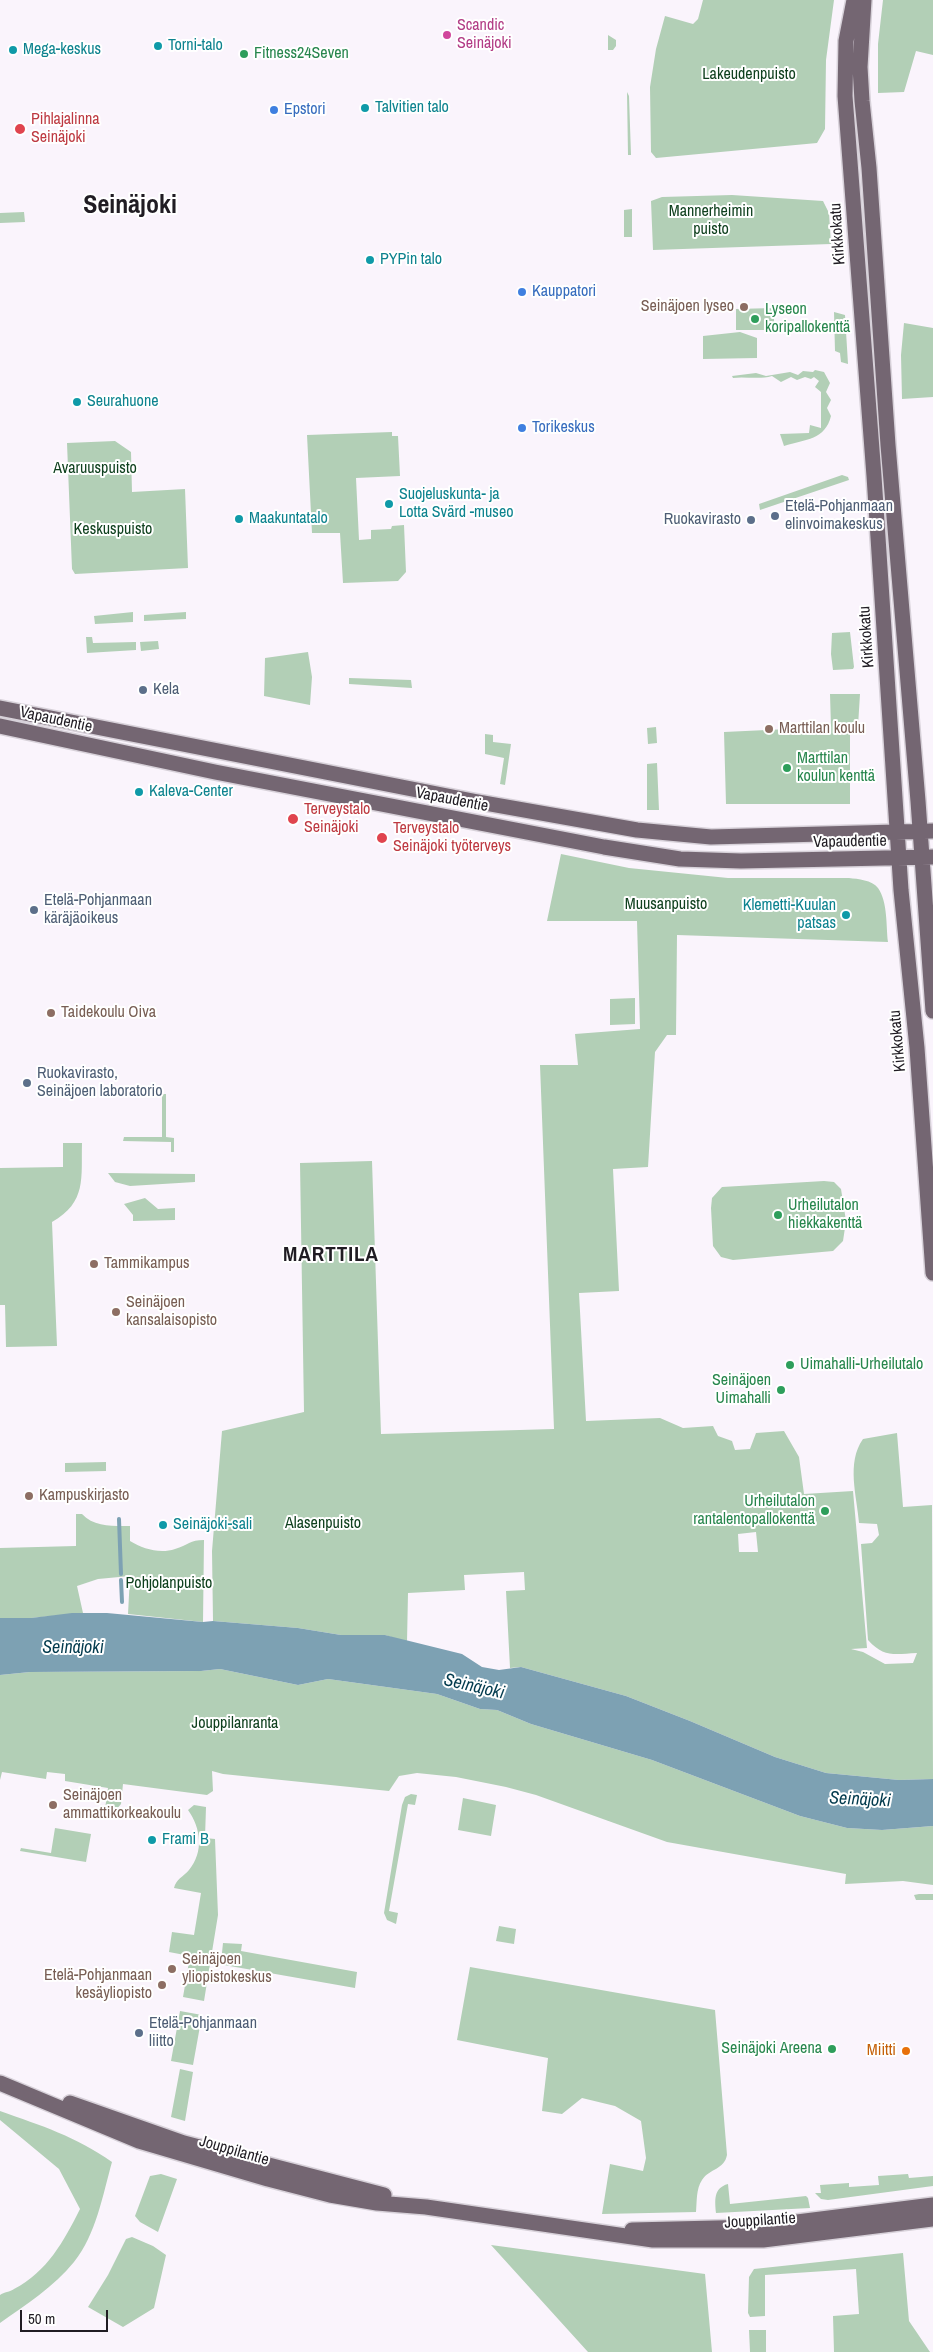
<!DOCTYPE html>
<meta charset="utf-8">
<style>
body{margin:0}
#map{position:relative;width:933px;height:2352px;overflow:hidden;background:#faf4fc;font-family:"Archivo Narrow",sans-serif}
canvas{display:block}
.scale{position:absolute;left:20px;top:2310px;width:88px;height:22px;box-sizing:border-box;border:2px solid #201c23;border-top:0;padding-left:6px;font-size:15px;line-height:18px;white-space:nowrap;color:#201c23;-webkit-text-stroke:4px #fff;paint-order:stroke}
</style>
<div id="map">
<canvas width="933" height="2352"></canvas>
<div class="scale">50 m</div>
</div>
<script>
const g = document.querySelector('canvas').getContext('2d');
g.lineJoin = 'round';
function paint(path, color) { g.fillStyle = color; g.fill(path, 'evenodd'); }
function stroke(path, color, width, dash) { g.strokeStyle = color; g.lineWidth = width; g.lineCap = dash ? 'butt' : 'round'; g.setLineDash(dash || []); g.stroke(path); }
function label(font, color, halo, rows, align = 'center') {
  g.font = font + ' "Archivo Narrow",sans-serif'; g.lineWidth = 4; g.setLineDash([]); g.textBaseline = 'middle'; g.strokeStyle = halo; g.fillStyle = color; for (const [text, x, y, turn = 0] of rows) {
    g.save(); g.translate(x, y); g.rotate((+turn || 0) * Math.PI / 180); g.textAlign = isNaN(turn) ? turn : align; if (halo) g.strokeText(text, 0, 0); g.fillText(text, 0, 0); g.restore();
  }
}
const green = new Path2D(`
 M 703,0 L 834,0 L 826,60 L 825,129 L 817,143 L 656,158 L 651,152 L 650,87 L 656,49 L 665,16 L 693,24 L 698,19 Z
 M 883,0 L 933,0 L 933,55 L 916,51 L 904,92 L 878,93 L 878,44 Z
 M 608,35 L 616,40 L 616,46 L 613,50 L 608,50 Z
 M 627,92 L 629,96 L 631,155 L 628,155 Z
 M 732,195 L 823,201 L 829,213 L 831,244 L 653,250 L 651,201 L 662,197 Z
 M 632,209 L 632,237 L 624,237 L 624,210 Z
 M 24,212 L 25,222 L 0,223 L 0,213 Z
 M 774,308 L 774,330 L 736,330 L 736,309 Z
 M 834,312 L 845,315 L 848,364 L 841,362 L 840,353 L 835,351 Z
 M 904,323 L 933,328 L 933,397 L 902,399 L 901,355 Z
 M 740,332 L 757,338 L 757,358 L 703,359 L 703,336 Z
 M 815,370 L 824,372 L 830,383 L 826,392 L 831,400 L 827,408 L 831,416 C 825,440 806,439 784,446 L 780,434 L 809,433 L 810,425 L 821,428 L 821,392 L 815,387 L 819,381 L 814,377 L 811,379 L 805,377 L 797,380 L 791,377 L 781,382 L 772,376 C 759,380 745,376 733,378 L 732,376 L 756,373 L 766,376 L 790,372 L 798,375 L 803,371 L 813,372 Z
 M 392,432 L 392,436 L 398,436 L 400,476 L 356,478 L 359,540 L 371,539 L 371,530 L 391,529 L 392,526 L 404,525 L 406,572 L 398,581 L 343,583 L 340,533 L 312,533 L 307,435 Z
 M 115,441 L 131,452 L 132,492 L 185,489 L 188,568 L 75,574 L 72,569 L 67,443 Z
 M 842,475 L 848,477 L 849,480 L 760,510 L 759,504 Z
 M 133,612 L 133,622 L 95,624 L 94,616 Z
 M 186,612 L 186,619 L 144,621 L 144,615 Z
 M 850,632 L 854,667 L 853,669 L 833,670 L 831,654 L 832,633 Z
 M 86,637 L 92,637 L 93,643 L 136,642 L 136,650 L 87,653 Z
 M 158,641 L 159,649 L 141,651 L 140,642 Z
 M 308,652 L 312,677 L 310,705 L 264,696 L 265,658 Z
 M 349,678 L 411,680 L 412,688 L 349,684 Z
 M 830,694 L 860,694 L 858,726 L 850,726 L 850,804 L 726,804 L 724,732 L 831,727 Z
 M 656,727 L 657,743 L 648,744 L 647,728 Z
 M 485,734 L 493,735 L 493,742 L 511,744 L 505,785 L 500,784 L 504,758 L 485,754 Z
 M 657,763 L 659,810 L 647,810 L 647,764 Z
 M 561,854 L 629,868 L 728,878 L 849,878 C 858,879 872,880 878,888 C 888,902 886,927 888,942 L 677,935 L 676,1035 L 667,1035 L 655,1052 L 648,1167 L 613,1169 L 619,1291 L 579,1293 L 586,1421 L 660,1418 L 683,1428 L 713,1426 L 718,1436 L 732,1441 L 735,1450 L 750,1449 L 756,1433 L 784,1431 L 799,1457 L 804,1494 L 853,1491 L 867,1648 L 851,1649 L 863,1652 L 885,1664 L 913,1663 L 917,1653 C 895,1654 884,1658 868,1640 L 861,1544 L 872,1543 L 879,1535 L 877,1524 L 859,1523 C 857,1496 846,1463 863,1439 L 897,1433 L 903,1507 L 932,1505 L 933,1779 L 899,1780 L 826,1773 L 775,1757 L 690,1721 L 626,1696 L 521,1667 L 510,1668 L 506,1591 L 525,1590 L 524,1572 L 464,1575 L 465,1590 L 408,1593 L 407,1642 L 385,1635 L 341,1635 L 298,1628 L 213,1621 L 212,1551 L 222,1431 L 304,1412 L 300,1163 L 372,1161 L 381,1434 L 554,1429 L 540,1065 L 578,1065 L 575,1034 L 640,1029 L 637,921 L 547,921 ZM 756,1532 L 758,1552 L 739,1552 L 738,1534 Z
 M 635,998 L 635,1024 L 610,1025 L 610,999 Z
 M 162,1094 L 166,1094 L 166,1137 L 174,1138 L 174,1152 L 171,1152 L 171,1142 L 123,1141 L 124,1137 L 162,1137 Z
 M 63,1143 L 82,1143 C 81,1178 87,1202 52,1222 L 57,1346 L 6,1347 L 5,1305 L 0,1305 L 0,1168 L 63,1167 Z
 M 108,1173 L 195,1174 L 195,1182 L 130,1186 L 115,1182 Z
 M 824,1181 L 834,1182 L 841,1189 L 846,1221 L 843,1241 L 833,1251 L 733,1260 L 721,1257 L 713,1246 L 711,1208 L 712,1198 L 722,1187 Z
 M 145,1198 L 158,1209 L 175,1208 L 175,1220 L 133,1221 L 133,1215 L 124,1204 Z
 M 106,1462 L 106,1471 L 65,1472 L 65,1463 Z
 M 76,1514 L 82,1514 C 94,1527 113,1526 130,1526 L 130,1541 C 143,1549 160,1554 175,1549 C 188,1545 190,1540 204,1540 L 203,1622 L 128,1614 L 130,1576 L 98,1579 L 77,1586 L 83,1613 L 31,1618 L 0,1618 L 0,1548 L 76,1546 Z
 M 220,1669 L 298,1685 L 328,1679 L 437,1694 L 480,1709 L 497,1710 L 531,1724 L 652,1760 L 800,1816 L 847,1828 L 882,1830 L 933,1826 L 933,1885 L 903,1881 L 845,1884 L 846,1874 L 667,1842 L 536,1795 L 506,1787 L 456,1777 L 417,1773 L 399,1776 L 389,1791 L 223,1774 L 212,1771 L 213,1791 L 207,1795 L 123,1784 L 121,1804 L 110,1817 L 107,1817 L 108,1810 L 105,1809 L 108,1788 L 65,1781 L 65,1774 L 47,1772 L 46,1779 L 2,1772 L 0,1780 L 0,1675 L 30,1672 L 201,1671 Z
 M 411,1794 L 417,1795 L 415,1805 L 408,1804 L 389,1911 L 398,1913 L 396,1924 L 387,1920 L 384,1913 L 402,1805 L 405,1797 Z
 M 463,1798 L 496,1805 L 491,1836 L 458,1830 Z
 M 194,1805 L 206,1807 L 205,1838 L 215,1839 L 218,1915 L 204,2001 L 183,1997 L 190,1956 L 169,1952 L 172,1932 L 194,1935 L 201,1893 L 174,1888 C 176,1879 183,1877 189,1870 C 204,1852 201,1828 188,1810 Z
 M 55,1828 L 91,1834 L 86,1862 L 20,1851 L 21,1848 L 51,1853 Z
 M 919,1894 L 933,1894 L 933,1900 L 916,1900 L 914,1895 Z
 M 499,1926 L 516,1929 L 514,1944 L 496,1941 Z
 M 223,1943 L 242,1944 L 241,1951 L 357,1972 L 355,1988 L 224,1965 L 221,1962 Z
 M 470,1967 L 715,2010 L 727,2155 C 724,2170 710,2168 702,2180 C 696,2189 697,2201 696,2212 L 602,2214 L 610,2164 L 643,2171 L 646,2158 L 641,2121 L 615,2106 L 582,2098 L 562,2114 L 542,2111 L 548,2058 L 457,2040 Z
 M 180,2011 L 202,2015 L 193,2065 L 171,2061 Z
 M 180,2069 L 193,2072 L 185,2121 L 171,2117 Z
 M 0,2111 C 42,2126 75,2136 112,2162 C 103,2194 96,2235 74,2262 C 54,2287 25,2305 0,2323 L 0,2295 C 4,2292 10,2292 14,2289 C 47,2272 64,2241 80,2209 L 59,2169 L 0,2120 Z
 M 161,2174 L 177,2179 L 158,2232 L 140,2222 L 135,2216 L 150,2176 Z
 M 908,2174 L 909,2178 L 933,2176 L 933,2186 L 828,2200 L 821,2199 L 815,2193 L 821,2193 L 820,2185 L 849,2183 L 849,2187 L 879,2185 L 878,2176 Z
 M 728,2184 L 730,2204 L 806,2196 L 808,2198 L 810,2208 L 716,2213 C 715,2201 713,2188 728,2184 Z
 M 132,2237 L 153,2246 L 166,2255 L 154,2308 L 123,2327 L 88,2307 L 108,2275 L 126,2239 Z
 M 491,2245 L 705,2274 L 712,2352 L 588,2352 Z
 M 903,2253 L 909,2321 L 930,2352 L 834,2352 L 833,2316 L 859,2314 L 856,2269 L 765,2275 L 765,2316 L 750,2317 L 748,2313 L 749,2277 L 754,2269 Z
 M 749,2330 L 766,2330 L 766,2352 L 750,2352 Z`);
const water = new Path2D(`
 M 72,1613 L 107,1613 L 203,1622 L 213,1621 L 298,1628 L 341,1635 L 385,1635 L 462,1654 L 482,1667 L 499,1670 L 521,1667 L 626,1696 L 690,1721 L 775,1757 L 826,1773 L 899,1780 L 933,1779 L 933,1826 L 882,1830 L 847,1828 L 800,1816 L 652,1760 L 531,1724 L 497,1710 L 480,1709 L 437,1694 L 328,1679 L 298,1685 L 220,1669 L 201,1671 L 30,1672 L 0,1675 L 0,1618 L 31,1618 Z`);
const stream = new Path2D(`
 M 119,1519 L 121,1574
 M 121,1580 L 122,1602`);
const major = new Path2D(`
 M 854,0 L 846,41 L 845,96 L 874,476 L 901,890 L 917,1048 L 933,1273
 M 864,0 L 860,67 L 862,101 L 869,168 L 888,445 L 918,801 L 933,1011
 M 0,708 L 473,801 L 637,830 L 711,837 L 933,831
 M 0,726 L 215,772 L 604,847 L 680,859 L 741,861 L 933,857
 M 0,2083 L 139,2141 L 268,2179 L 330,2195 L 377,2203 L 426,2207 L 653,2240 L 763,2240 L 933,2219
 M 70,2103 L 184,2143 L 384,2195
 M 632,2230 L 757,2227 L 933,2205`);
const markers = [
 [447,35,5,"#d1479c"],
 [158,46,5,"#0f9aa8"],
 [13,50,5,"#0f9aa8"],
 [244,54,5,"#2e9e5b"],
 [365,108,5,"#0f9aa8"],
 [274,110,5,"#3f7fe0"],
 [20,129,6,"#e0444e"],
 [370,260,5,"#0f9aa8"],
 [522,292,5,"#3f7fe0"],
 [744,307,5,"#8d6e63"],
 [755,319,5,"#2e9e5b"],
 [77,402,5,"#0f9aa8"],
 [522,428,5,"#3f7fe0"],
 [389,504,5,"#0f9aa8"],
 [775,516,5,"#5c6f8a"],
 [239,519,5,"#0f9aa8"],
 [751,520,5,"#5c6f8a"],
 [143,690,5,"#5c6f8a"],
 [769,729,5,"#8d6e63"],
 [787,768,5,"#2e9e5b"],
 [139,792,5,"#0f9aa8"],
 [293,819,6,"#e0444e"],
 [382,838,6,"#e0444e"],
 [34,910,5,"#5c6f8a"],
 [846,915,5,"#0f9aa8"],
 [51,1013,5,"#8d6e63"],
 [27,1083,5,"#5c6f8a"],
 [778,1215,5,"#2e9e5b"],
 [94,1264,5,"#8d6e63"],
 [116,1312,5,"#8d6e63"],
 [790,1365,5,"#2e9e5b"],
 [781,1390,5,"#2e9e5b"],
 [29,1496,5,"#8d6e63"],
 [825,1511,5,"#2e9e5b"],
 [163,1525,5,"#0f9aa8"],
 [53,1805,5,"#8d6e63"],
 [152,1840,5,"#0f9aa8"],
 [172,1969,5,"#8d6e63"],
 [162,1985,5,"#8d6e63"],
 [139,2033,5,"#5c6f8a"],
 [832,2049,5,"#2e9e5b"],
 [906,2051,5,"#e8710a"]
];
const hotelNames = [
 ["Scandic",457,26],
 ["Seinäjoki",457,44]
];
const cultureNames = [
 ["Torni-talo",168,46],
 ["Mega-keskus",23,50],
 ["Talvitien talo",375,108],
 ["PYPin talo",380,260],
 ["Seurahuone",87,402],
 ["Suojeluskunta- ja",399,495],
 ["Lotta Svärd -museo",399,513],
 ["Maakuntatalo",249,519],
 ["Kaleva-Center",149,792],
 ["Klemetti-Kuulan",836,906,"right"],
 ["patsas",836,924,"right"],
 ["Seinäjoki-sali",173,1525],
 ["Frami B",162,1840]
];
const leisureNames = [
 ["Fitness24Seven",254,54],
 ["Lyseon",765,310],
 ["koripallokenttä",765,328],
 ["Marttilan",797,759],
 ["koulun kenttä",797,777],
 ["Urheilutalon",788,1206],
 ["hiekkakenttä",788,1224],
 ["Uimahalli-Urheilutalo",800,1365],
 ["Seinäjoen",771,1381,"right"],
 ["Uimahalli",771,1399,"right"],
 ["Urheilutalon",815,1502,"right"],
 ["rantalentopallokenttä",815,1520,"right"],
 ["Seinäjoki Areena",822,2049,"right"]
];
const parkNames = [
 ["Lakeudenpuisto",749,75],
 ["Mannerheimin",711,212],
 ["puisto",711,230],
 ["Avaruuspuisto",95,469],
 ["Keskuspuisto",113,530],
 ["Muusanpuisto",666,905],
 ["Alasenpuisto",323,1524],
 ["Pohjolanpuisto",169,1584],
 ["Jouppilanranta",235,1724]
];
const shopNames = [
 ["Epstori",284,110],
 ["Kauppatori",532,292],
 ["Torikeskus",532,428]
];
const healthNames = [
 ["Pihlajalinna",31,120],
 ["Seinäjoki",31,138],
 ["Terveystalo",304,810],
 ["Seinäjoki",304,828],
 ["Terveystalo",393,829],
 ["Seinäjoki työterveys",393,847]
];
const streetNames = [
 ["Kirkkokatu",838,234,-94],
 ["Kirkkokatu",867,637,-94],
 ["Vapaudentie",56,720,12],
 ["Vapaudentie",452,800,11],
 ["Vapaudentie",850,842,-1],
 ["Kirkkokatu",898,1041,-95],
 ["Jouppilantie",234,2151,16],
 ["Jouppilantie",760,2221,-4]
];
const educationNames = [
 ["Seinäjoen lyseo",734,307,"right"],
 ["Marttilan koulu",779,729],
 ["Taidekoulu Oiva",61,1013],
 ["Tammikampus",104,1264],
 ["Seinäjoen",126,1303],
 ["kansalaisopisto",126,1321],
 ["Kampuskirjasto",39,1496],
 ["Seinäjoen",63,1796],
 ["ammattikorkeakoulu",63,1814],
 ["Seinäjoen",182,1960],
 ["yliopistokeskus",182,1978],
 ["Etelä-Pohjanmaan",152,1976,"right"],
 ["kesäyliopisto",152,1994,"right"]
];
const serviceNames = [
 ["Etelä-Pohjanmaan",785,507],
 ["elinvoimakeskus",785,525],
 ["Ruokavirasto",741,520,"right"],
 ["Kela",153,690],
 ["Etelä-Pohjanmaan",44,901],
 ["käräjäoikeus",44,919],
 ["Ruokavirasto,",37,1074],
 ["Seinäjoen laboratorio",37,1092],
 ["Etelä-Pohjanmaan",149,2024],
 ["liitto",149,2042]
];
const foodNames = [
 ["Miitti",896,2051]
];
const waterNames = [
 ["Seinäjoki",73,1648],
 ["Seinäjoki",474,1687,13],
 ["Seinäjoki",860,1800,3]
];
const districtNames = [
 ["MARTTILA",331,1255]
];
const townNames = [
 ["Seinäjoki",130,206]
];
paint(green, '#b2cfb6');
paint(water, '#7da1b3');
stroke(stream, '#7da1b3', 4);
stroke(major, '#d7d1d9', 18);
stroke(major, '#746672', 15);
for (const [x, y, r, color] of markers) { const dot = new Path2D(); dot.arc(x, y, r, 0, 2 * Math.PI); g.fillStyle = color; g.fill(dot); stroke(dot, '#fff', 2); }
label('16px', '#b23c85', '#fff', hotelNames, 'left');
label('16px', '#0d838f', '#fff', cultureNames, 'left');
label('16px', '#27864d', '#fff', leisureNames, 'left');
label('16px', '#0f401e', '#fff', parkNames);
label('16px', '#366cbe', '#fff', shopNames, 'left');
label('16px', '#be3a42', '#fff', healthNames, 'left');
label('16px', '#201c23', '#fff', streetNames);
label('16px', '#785e54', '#fff', educationNames, 'left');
label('16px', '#4e5e75', '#fff', serviceNames, 'left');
label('16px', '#c56008', '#fff', foodNames, 'right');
label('italic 18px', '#033b4e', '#fff', waterNames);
g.letterSpacing = '1px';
label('bold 21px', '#201c23', '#fff', districtNames);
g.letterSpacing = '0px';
label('bold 26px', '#201c23', '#fff', townNames);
</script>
